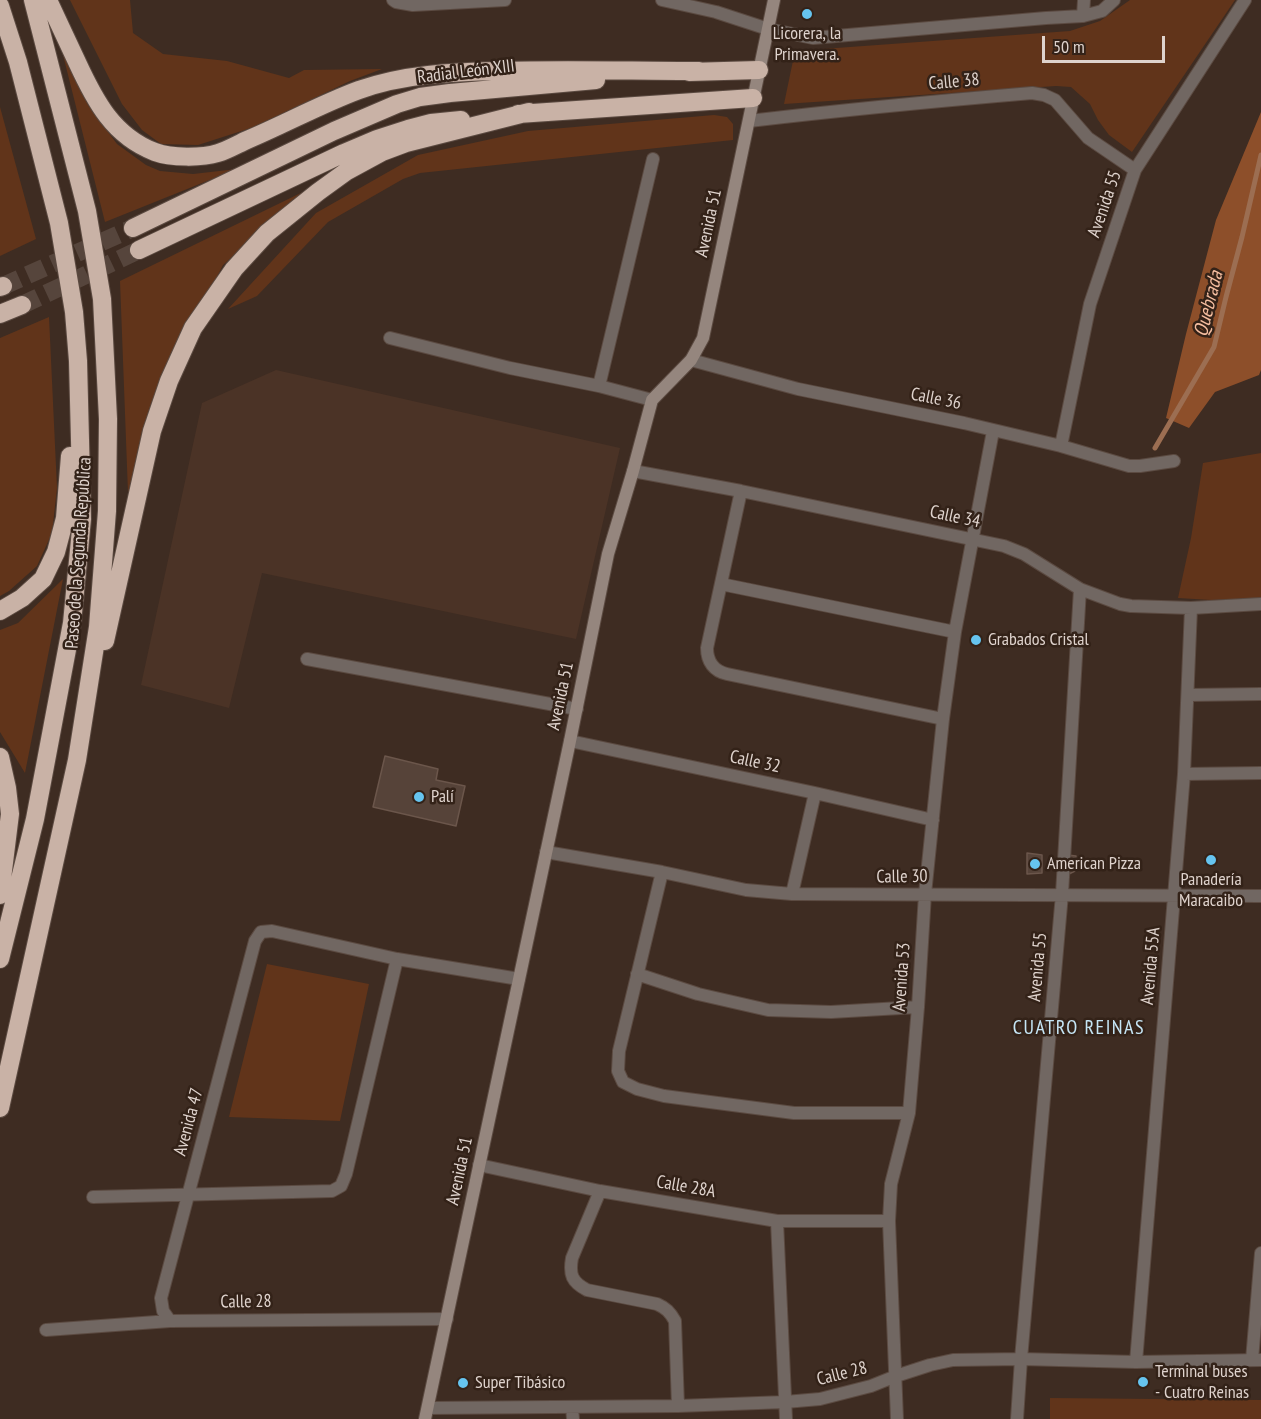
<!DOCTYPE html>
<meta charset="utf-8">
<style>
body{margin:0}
#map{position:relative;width:1261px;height:1419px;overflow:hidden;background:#3e2c22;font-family:"PT Sans Narrow",sans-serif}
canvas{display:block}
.scale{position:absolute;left:1042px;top:36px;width:123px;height:27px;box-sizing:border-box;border:3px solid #dfd3cd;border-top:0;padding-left:8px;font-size:18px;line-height:21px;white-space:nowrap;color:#dfd3cd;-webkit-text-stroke:4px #332218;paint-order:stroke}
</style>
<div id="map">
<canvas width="1261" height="1419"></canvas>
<div class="scale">50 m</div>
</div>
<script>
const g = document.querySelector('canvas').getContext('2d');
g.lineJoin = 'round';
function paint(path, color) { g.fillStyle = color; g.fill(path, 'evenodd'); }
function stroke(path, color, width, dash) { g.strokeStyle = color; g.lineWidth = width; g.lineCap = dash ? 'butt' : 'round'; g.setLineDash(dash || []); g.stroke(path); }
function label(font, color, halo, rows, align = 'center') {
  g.font = font + ' "PT Sans Narrow",sans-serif'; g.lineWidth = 5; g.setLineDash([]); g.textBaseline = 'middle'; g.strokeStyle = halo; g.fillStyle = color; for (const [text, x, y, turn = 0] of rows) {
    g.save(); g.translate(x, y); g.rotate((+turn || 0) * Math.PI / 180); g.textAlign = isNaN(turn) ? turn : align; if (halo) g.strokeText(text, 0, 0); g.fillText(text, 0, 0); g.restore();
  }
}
const built = new Path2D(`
 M 276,370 L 620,448 L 576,639 L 262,573 L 229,708 L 141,685 L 202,403 Z`);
const green = new Path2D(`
 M 70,0 L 130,0 L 133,33 L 163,54 L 227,61 L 289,78 L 304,70 L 382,69 L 350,81 L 254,127 L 198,145 L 161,144 L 142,130 L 122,104 Z
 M 1130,0 L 1235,0 L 1132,152 L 1109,135 L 1098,120 L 1090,104 L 1071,87 L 1056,86 L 784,104 L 795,51 L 1070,31 L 1100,21 Z
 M 62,51 L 88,105 L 117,144 L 146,165 L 160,171 L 193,174 L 237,169 L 105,222 Z
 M 0,107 L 36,239 L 0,256 Z
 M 714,115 L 727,117 L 733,124 L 733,140 L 420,173 L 403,179 L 328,222 L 257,296 L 228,309 L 316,213 L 418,155 L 528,131 Z
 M 311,188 L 223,265 L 158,390 L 128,493 L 120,281 Z
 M 49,317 L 57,488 L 52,533 L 37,566 L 9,591 L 0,596 L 0,338 Z
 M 1261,453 L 1261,598 L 1211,600 L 1178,598 L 1191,538 L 1203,463 Z
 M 63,579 L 25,773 L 0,732 L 0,630 L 18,623 Z
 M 267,964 L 369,984 L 340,1121 L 229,1117 Z
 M 1050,1398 L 1261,1400 L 1261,1419 L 1050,1419 Z`);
const forest = new Path2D(`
 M 1261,112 L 1261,370 L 1259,375 L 1215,392 L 1189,428 L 1166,418 L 1186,334 L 1216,220 Z`);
const stream = new Path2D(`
 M 1155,448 L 1214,347 L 1226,297 L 1242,237 L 1261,155`);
const building = new Path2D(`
 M 385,756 L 438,769 L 436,780 L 465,786 L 456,826 L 373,807 Z
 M 1027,853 L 1042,855 L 1042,873 L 1027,874 Z
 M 1068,855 L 1076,856 L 1075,871 L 1069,874 Z`);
const highwayTunnel = new Path2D(`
 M 3,286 L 133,228
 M 22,305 L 139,250`);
const street = new Path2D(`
 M 393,0 L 396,2 L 413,5 L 505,0
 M 662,0 L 716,12 L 768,29 L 813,38 L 1046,18 L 1083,16 L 1102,11 L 1114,0
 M 1083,16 L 1084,0
 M 749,121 C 843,110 937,101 1032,93 L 1044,95 L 1055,100 L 1088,138 L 1135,170
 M 390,338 L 510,368 L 599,386 L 652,400
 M 691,360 L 798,389 L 964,423 L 1061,446 L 1129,466 L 1140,466 L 1174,461
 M 599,386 L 653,159
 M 1061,446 L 1090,304 L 1135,170 L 1245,0
 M 633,471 L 741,491 L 1004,546 L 1024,554 L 1080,589 L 1120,604 L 1131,606 L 1191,608 L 1261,604
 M 741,491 L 707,648 C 707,662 714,671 727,674 L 943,719
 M 721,584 L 955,632
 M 307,659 L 577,709
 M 1188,695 L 1261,694
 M 570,741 L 815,793 L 933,820
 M 1184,774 L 1261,773
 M 546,852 L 662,872 L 746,890 L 792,894 L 1261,896
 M 662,872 L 619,1051 L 618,1071 L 623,1082 L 637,1089 L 664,1096 L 794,1113 L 909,1113
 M 792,894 L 815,793
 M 637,974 L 698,994 L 768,1010 L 831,1012 L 918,1007
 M 479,1165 L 600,1191 L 777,1221 L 889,1221
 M 600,1191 L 572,1258 C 569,1275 572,1282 587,1290 L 657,1304 C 666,1308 670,1312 675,1321 L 678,1406
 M 93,1197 L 332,1191 L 341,1186 L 346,1174 L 397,959
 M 777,1221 L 786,1419
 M 170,1321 L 163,1311 L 161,1298 L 255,941 L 261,932 L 272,931 L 397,959 L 519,979
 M 46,1330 L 170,1321 L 447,1319
 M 1252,1360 L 1261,1253
 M 1136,1362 L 1184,774 L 1191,608
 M 572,1407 L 573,1419
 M 428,1408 L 678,1406 L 785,1402 L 820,1399 L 871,1386 L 896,1376 L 930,1365 L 953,1360 L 1021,1359 L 1136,1362 L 1261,1360
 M 897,1419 L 889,1221 L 891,1184 L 909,1113 L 918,1007 L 925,894 L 943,719 L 955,632 L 993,431
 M 1017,1419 L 1021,1359 L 1062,894 L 1080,589`);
const secondary = new Path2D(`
 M 425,1419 L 570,741 L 608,554 L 633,471 L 652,400 L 691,360 L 703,338 L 774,0`);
const highway = new Path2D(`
 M 48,0 C 58,21 67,41 77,62 C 95,101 113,136 155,152 C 171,158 202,158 218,153 C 228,150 238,144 247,140 C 285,124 321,104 359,90 C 404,74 452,72 499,71 C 565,69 632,71 699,71
 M 0,6 L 18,62 L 59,223 L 74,312 L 78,361 L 82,519 L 72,623 L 35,819 L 0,959
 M 689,72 L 759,70
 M 518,114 L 753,98
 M 133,228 L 334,131 L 397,104 L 420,97 L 450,93 L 596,80
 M 139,250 L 344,153 L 377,139 L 408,129 L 431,123 L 461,120
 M 0,287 L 3,286
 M 0,314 L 22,305
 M 0,611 L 22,598 L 43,579 L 56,552 L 65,518 L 70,456
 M 105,641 L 152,431 L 169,381 L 193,328 L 234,269 L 267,233 L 318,192 L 347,171 L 382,152 L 406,143 L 529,112
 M 0,757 L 7,788 L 10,814 L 0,895
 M 0,1108 L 77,760 L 98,627 L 107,511 L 108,419 L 102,299 L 87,211 L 33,0`);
const markers = [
 [807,14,6,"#66c4ef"],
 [976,640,6,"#66c4ef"],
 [419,797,6,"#66c4ef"],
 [1211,860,6,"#66c4ef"],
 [1035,864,6,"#66c4ef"],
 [1143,1382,6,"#66c4ef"],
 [463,1383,6,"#66c4ef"]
];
const poiNames = [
 ["Licorera, la",807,34,"center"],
 ["Primavera.",807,55,"center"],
 ["Grabados Cristal",988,640],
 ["Palí",431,797],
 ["American Pizza",1047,864],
 ["Panadería",1211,880,"center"],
 ["Maracaibo",1211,901,"center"],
 ["Terminal buses",1155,1372],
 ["- Cuatro Reinas",1155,1393],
 ["Super Tibásico",475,1383]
];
const streetNames = [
 ["Radial León XIII",466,72,-7],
 ["Calle 38",954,82,-5],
 ["Avenida 55",1105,204,-71],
 ["Avenida 51",709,223,-78],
 ["Calle 36",936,399,11],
 ["Calle 34",955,517,12],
 ["Paseo de la Segunda República",79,553,-86],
 ["Avenida 51",561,696,-78],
 ["Calle 32",755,762,12],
 ["Calle 30",902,877,-1],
 ["Avenida 55A",1151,966,-85],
 ["Avenida 55",1038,967,-85],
 ["Avenida 53",902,977,-86],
 ["Avenida 47",189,1122,-75],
 ["Avenida 51",460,1171,-78],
 ["Calle 28A",686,1187,10],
 ["Calle 28",246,1302,-1],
 ["Calle 28",842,1374,-14]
];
const waterNames = [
 ["Quebrada",1209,304,-76]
];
const neighbourhoodNames = [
 ["CUATRO REINAS",1079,1028]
];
paint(built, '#4b3326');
paint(green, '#61341a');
paint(forest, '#8d4f2a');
stroke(stream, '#9c6e52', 5);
paint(building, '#564339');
stroke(building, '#6b564b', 1.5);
stroke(highwayTunnel, '#56453c', 18, [18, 9]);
stroke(street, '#5b4a41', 14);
stroke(secondary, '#5b4a41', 14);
stroke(highway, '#5b4a41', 20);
stroke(street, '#716762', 12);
stroke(secondary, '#95867e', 12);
stroke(highway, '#c9b2a6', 18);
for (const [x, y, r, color] of markers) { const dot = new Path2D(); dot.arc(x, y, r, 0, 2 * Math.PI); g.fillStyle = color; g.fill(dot); stroke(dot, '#332218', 2); }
label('18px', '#dfd3cd', '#332218', poiNames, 'left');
label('18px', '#dfd3cd', '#332218', streetNames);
label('italic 20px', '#f6bea0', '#332218', waterNames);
g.letterSpacing = '1.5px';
label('20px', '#c6e6f6', '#332218', neighbourhoodNames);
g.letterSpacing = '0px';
</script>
